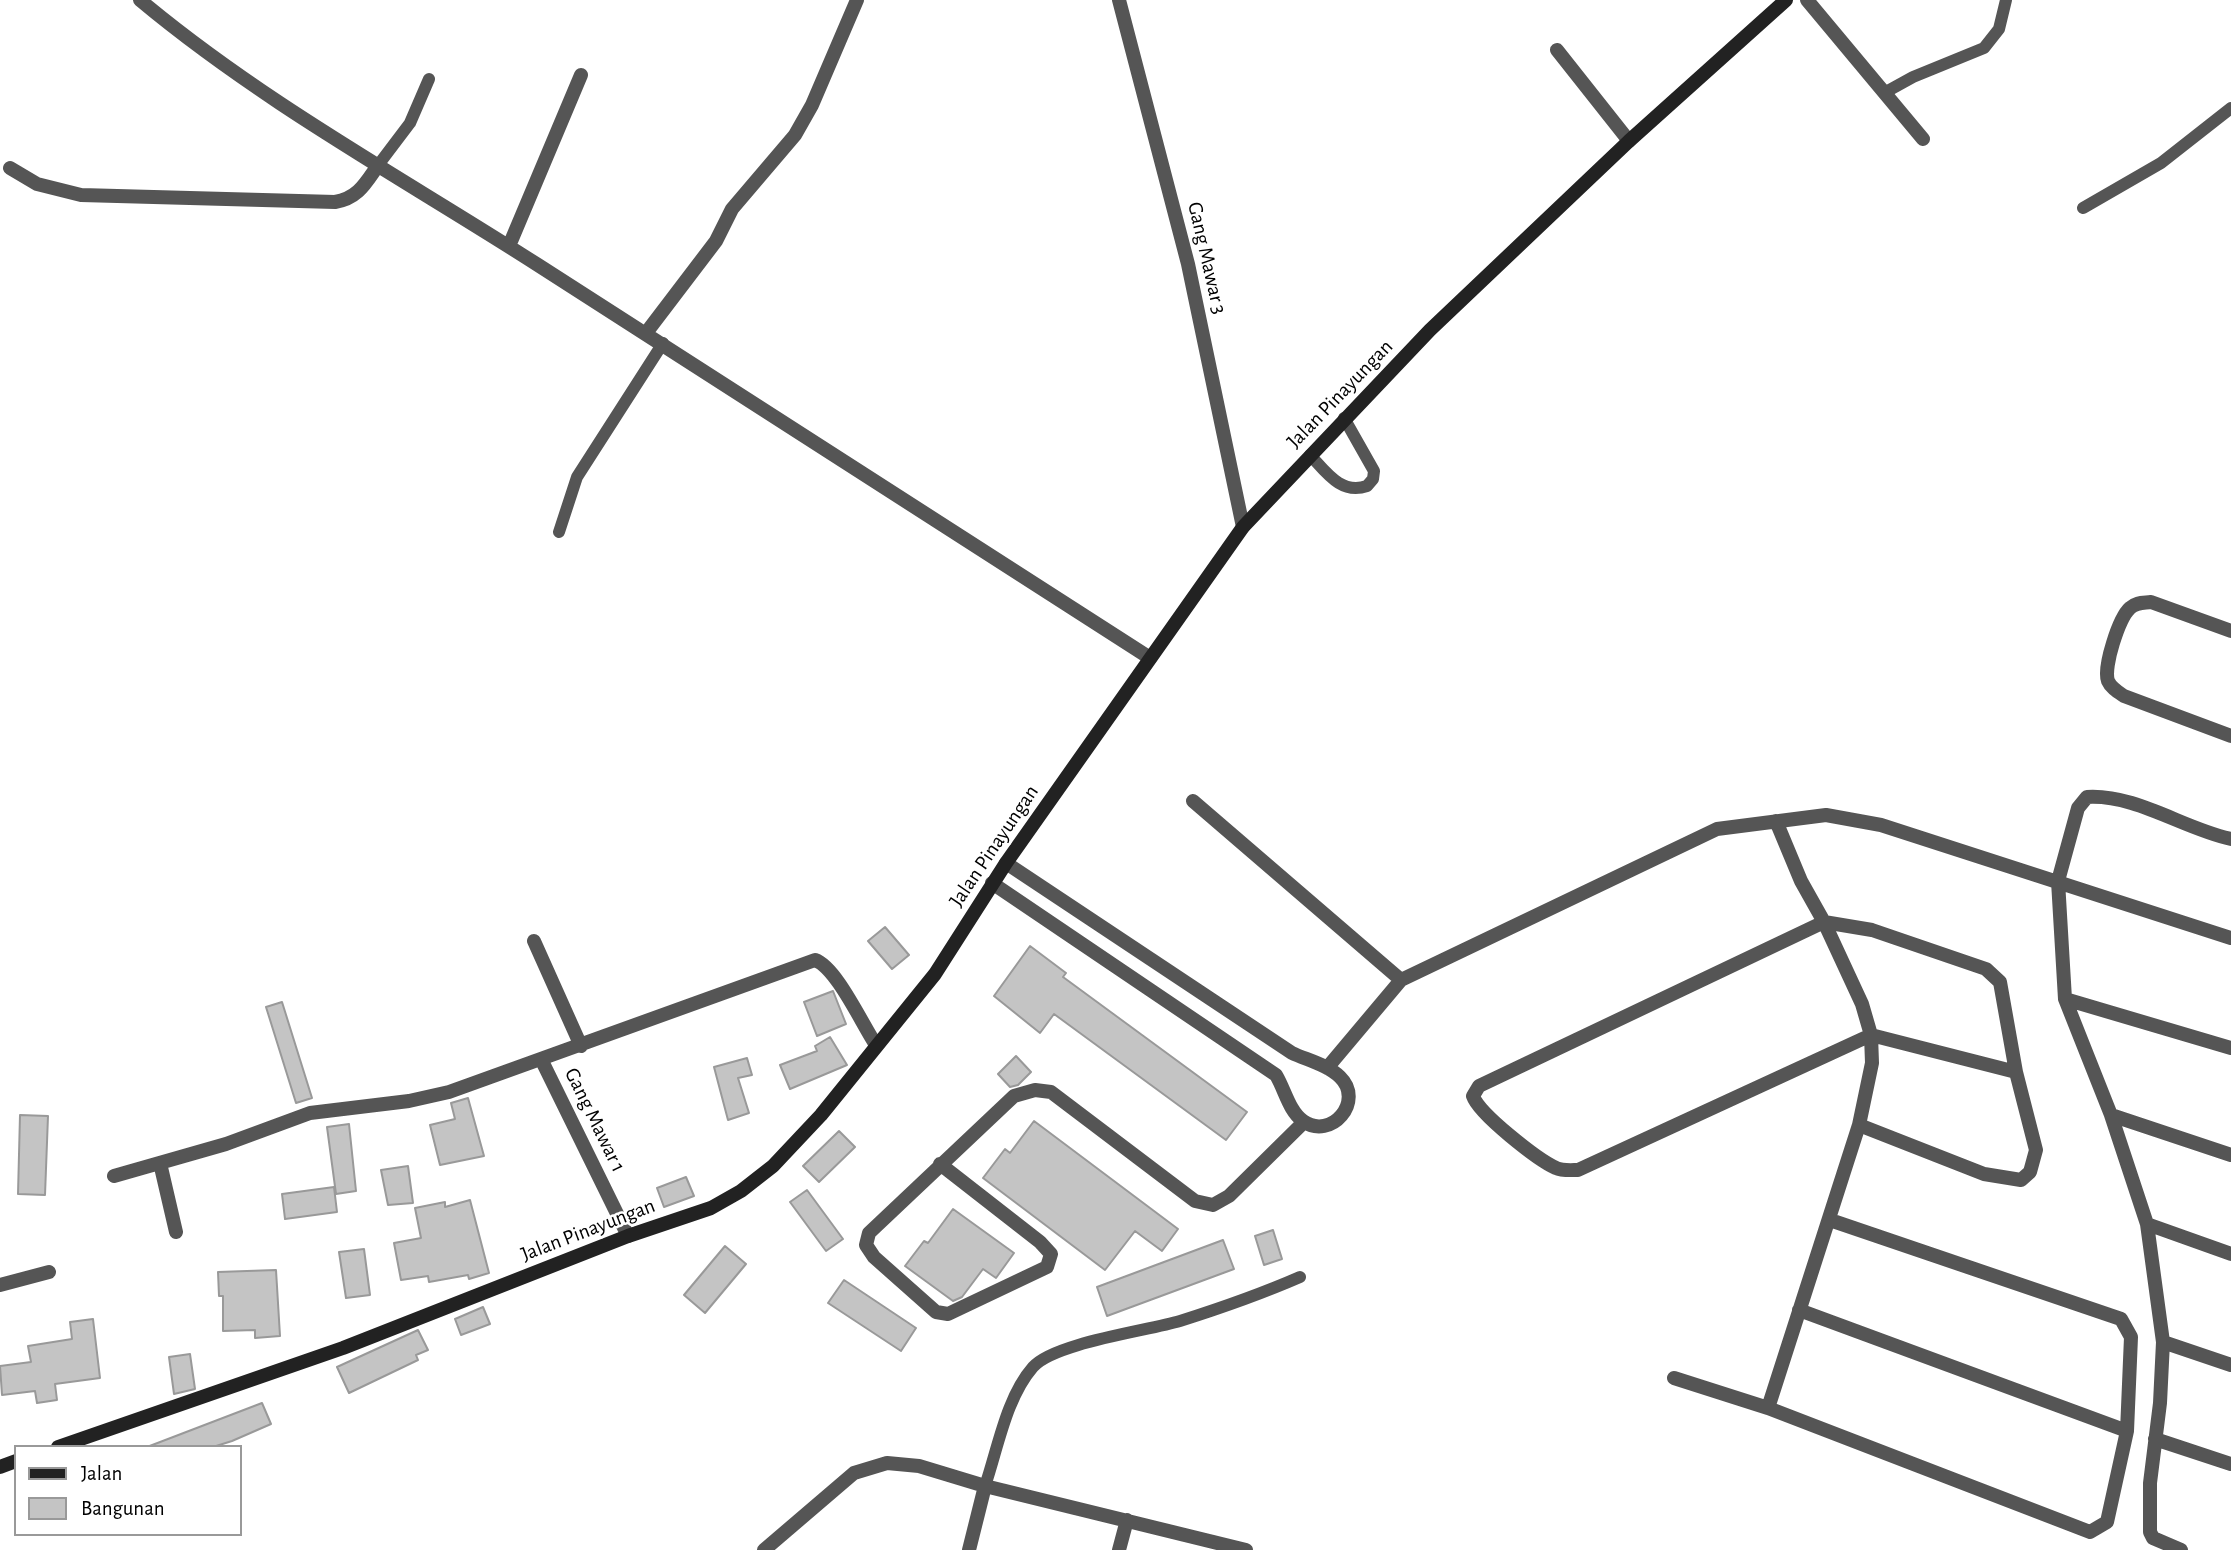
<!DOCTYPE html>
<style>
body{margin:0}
#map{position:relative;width:2231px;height:1550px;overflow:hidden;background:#fff;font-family:"Alegreya Sans",sans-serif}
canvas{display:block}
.legend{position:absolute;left:14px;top:1445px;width:228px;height:91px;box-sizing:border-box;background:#fff;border:2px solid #999;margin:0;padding:9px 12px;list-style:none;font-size:21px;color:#000}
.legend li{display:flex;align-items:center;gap:14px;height:35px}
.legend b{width:35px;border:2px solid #999}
</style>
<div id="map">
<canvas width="2231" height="1550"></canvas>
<ul class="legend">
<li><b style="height:9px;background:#222"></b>Jalan</li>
<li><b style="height:19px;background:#c4c4c4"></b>Bangunan</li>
</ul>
</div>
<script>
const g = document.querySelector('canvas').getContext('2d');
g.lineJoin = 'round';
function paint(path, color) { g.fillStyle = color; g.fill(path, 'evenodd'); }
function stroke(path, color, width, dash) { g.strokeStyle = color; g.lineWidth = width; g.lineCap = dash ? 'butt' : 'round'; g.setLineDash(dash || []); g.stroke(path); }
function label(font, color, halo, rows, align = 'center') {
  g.font = font + ' "Alegreya Sans",sans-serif'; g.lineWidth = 5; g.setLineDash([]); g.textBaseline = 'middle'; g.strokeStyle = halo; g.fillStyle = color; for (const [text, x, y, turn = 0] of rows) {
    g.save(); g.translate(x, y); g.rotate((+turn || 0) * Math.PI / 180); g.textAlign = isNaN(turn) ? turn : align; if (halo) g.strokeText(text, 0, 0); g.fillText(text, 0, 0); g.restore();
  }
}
const building = new Path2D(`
 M 885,927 L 909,955 L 892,969 L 868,941 Z
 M 1030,946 L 1066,973 L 1063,977 L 1247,1112 L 1226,1140 L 1054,1014 L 1040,1033 L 994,996 Z
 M 833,991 L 846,1024 L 817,1036 L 804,1002 Z
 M 282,1002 L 312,1098 L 296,1103 L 266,1007 Z
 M 830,1037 L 847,1065 L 790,1089 L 780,1065 L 817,1051 L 815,1046 Z
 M 1016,1056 L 1031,1072 L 1018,1085 L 1010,1087 L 998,1074 Z
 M 747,1058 L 752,1075 L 738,1078 L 749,1113 L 728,1120 L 714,1067 Z
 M 468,1098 L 484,1156 L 440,1165 L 430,1125 L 455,1119 L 451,1103 Z
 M 20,1115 L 48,1116 L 45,1195 L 18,1194 Z
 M 1034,1121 L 1178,1229 L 1162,1251 L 1135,1231 L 1105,1270 L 983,1178 L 1005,1149 L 1010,1153 Z
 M 349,1124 L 356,1191 L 336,1194 L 327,1127 Z
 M 839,1131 L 855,1147 L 819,1182 L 803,1166 Z
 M 408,1166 L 413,1203 L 388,1205 L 381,1170 Z
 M 686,1177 L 694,1196 L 664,1207 L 657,1188 Z
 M 334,1187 L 337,1212 L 285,1219 L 282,1194 Z
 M 807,1190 L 843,1239 L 826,1251 L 790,1202 Z
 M 470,1200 L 489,1273 L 469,1279 L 468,1275 L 429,1282 L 428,1276 L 401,1280 L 394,1243 L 421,1238 L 415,1208 L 445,1202 L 445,1207 Z
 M 953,1209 L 1014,1253 L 996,1278 L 983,1269 L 962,1297 L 953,1301 L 905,1266 L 924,1241 L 928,1243 Z
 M 1273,1230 L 1282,1259 L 1264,1265 L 1255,1236 Z
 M 1223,1240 L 1234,1269 L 1107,1316 L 1097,1287 Z
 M 725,1246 L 746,1264 L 705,1313 L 684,1295 Z
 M 364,1249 L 370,1295 L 346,1298 L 339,1252 Z
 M 276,1270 L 280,1336 L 255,1338 L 255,1330 L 223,1331 L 223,1296 L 219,1296 L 218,1272 Z
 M 844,1280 L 916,1328 L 901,1351 L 828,1303 Z
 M 483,1307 L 490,1324 L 461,1335 L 455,1319 Z
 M 93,1319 L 100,1378 L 55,1384 L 57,1400 L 37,1403 L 35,1391 L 2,1395 L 0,1366 L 31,1362 L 28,1346 L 72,1339 L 70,1322 Z
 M 418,1330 L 428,1350 L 416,1355 L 418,1360 L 349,1393 L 337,1367 Z
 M 190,1354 L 195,1389 L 174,1394 L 169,1357 Z
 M 262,1403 L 271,1424 L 232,1441 L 213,1447 L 147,1447 Z`);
const service = new Path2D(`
 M 1884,93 L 1913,77 L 1984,48 L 1999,29 L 2006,0
 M 379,164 L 410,123 L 429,79
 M 2083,208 L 2161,163 L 2231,108
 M 1310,455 C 1326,472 1341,495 1367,486 L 1373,479 L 1374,471 L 1344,418
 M 559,532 L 577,477 L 663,343
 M 985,1486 C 998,1448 1006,1398 1033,1367 C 1054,1343 1146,1331 1180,1321 C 1221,1308 1261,1294 1300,1277`);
const minor = new Path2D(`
 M 140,0 C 262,102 404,179 538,265 C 743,395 945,528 1150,658
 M 1119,0 L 1188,264 L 1243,527
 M 1807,0 L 1923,139
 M 1557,50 L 1629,141
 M 10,168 L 37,184 L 81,195 L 335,202 C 359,198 366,182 379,164
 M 509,246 L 581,75
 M 646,333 L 716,241 L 732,209 L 795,135 L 812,105 L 857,0
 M 2231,631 L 2151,602 C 2143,603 2136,602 2130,608 C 2119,618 2103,667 2108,681 C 2111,688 2118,692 2124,696 L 2231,736
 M 1193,801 L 1401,980
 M 992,883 L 1276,1075 C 1285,1090 1289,1111 1303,1121 C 1331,1141 1365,1101 1340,1077 C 1328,1065 1307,1060 1292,1053 L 1006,863
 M 534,941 L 581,1046
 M 2065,999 L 2231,1048
 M 542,1061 L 628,1236
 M 1327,1068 L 1401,980 L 1717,829 L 1826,815 L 1881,825 L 2231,938
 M 2111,1115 L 2231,1155
 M 1859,1125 L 1984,1174 L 2021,1180 L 2030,1172 L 2036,1150 L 2016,1072 L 2000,982 L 1986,969 L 1872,930 L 1824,922 L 1479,1086 L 1473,1096 C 1479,1114 1538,1160 1556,1168 C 1562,1171 1572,1170 1578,1170 L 1871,1035 L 2016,1072
 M 160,1163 L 176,1232
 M 940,1164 L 1040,1242 L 1051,1254 L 1047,1267 L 948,1314 L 936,1312 L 874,1257 L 866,1245 L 869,1233 L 1014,1096 L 1035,1090 L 1051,1092 L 1195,1201 L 1213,1205 L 1229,1196 L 1304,1122
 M 114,1176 L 226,1144 L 310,1113 L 409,1101 L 449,1092 L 815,960 C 836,967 862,1024 876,1045
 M 2147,1224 L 2231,1254
 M 0,1285 L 49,1272
 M 1799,1310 L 2127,1431
 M 2163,1342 L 2231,1365
 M 1674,1378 L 1768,1408 L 2090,1532 L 2107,1522 L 2127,1431 L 2131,1337 L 2121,1319 L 1830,1220
 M 1768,1408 L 1859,1125 L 1872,1063 L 1871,1035 L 1862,1004 L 1824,922 L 1801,881 L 1776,821
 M 2155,1439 L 2231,1464
 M 764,1550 L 854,1473 L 887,1463 L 919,1466 L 985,1486 L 1246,1550
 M 969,1550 L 985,1486
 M 1119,1550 L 1127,1520
 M 2181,1550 L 2153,1538 L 2150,1532 L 2150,1483 L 2160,1403 L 2163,1342 L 2147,1224 L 2111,1115 L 2065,999 L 2058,881 L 2078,808 L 2087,797 C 2136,794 2184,829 2231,839`);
const secondary = new Path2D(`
 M 58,1447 L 343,1348 L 628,1236 L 711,1208 L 741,1191 L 773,1166 L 821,1115 L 935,974 L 1006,863 L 1243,527 L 1430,330 L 1629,141 L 1786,0
 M 0,1467 L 16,1461`);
const streetNames = [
 ["Gang Mawar 3",1207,258,77],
 ["Jalan Pinayungan",1340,394,-46],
 ["Jalan Pinayungan",994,846,-56],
 ["Gang Mawar 1",595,1120,64],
 ["Jalan Pinayungan",588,1230,-21]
];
paint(building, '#c4c4c4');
stroke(building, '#999', 2);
stroke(service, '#555', 12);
stroke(minor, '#555', 14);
stroke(secondary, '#222', 14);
label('21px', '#000', '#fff', streetNames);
</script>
